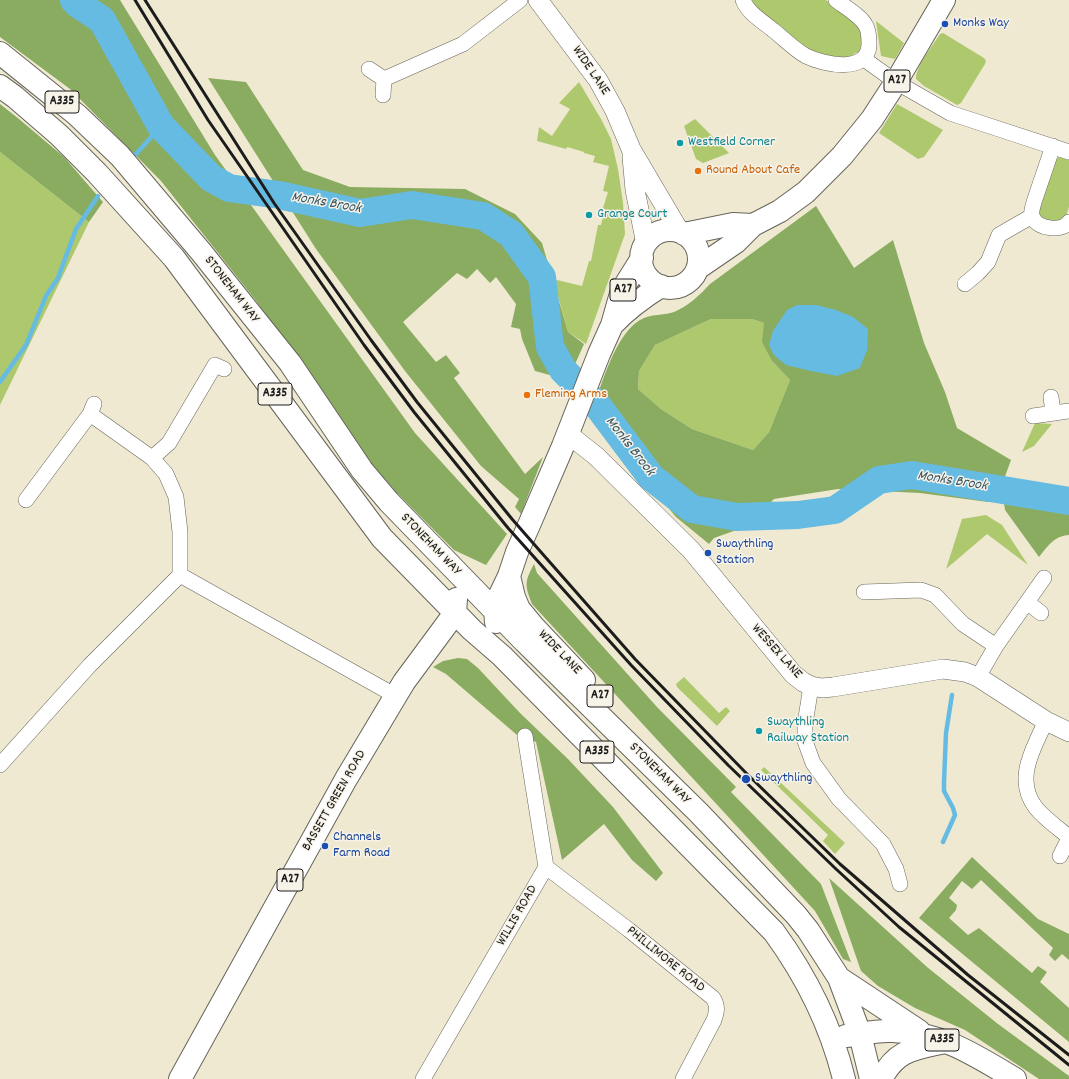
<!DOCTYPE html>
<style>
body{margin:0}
canvas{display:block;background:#efe9d1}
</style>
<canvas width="1069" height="1079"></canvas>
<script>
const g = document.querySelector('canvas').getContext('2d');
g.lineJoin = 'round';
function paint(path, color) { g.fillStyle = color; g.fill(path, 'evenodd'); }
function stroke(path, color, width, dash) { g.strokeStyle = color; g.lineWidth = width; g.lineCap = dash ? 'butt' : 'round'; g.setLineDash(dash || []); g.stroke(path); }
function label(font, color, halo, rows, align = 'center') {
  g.font = font + ' Dekko,sans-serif'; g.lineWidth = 3; g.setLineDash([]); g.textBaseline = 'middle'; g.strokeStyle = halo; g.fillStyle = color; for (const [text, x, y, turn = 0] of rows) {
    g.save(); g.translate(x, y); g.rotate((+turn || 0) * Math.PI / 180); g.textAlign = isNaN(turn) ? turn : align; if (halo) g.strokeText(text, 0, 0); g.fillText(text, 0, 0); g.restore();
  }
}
const green = new Path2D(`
 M 750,0 L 826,0 L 857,25 L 862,34 L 862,44 L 859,51 L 851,56 L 839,58 L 811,52 L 758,11 Z
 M 876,21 L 904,43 L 895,59 L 881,56 Z
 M 943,33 L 984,58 L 986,61 L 985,64 L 961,103 L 957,105 L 924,86 L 916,79 C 915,68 933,45 940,34 Z
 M 579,82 L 601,119 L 611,139 L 618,169 L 623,203 L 625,234 L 586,344 L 568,332 L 554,282 L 557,280 L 582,286 L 589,261 L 591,261 L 598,225 L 601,225 L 605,209 L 603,208 L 608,192 L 603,191 L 609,166 L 593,162 L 595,156 L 584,153 L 584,152 L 567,147 L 566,149 L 537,141 L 539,127 L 552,136 L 570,109 L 559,103 Z
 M 897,104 L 943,130 L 924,157 L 918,159 L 879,133 Z
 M 695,119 L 729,153 L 703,163 L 696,159 L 684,126 Z
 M 0,152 L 89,222 L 0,405 Z
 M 1064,156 L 1069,158 L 1069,207 L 1065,219 L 1057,223 L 1040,218 L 1038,209 L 1054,161 L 1059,157 Z
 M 711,319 L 752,319 L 764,323 L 772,361 L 790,380 L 769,432 L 753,450 L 692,429 L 661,409 L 638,389 L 639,371 L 655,345 Z
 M 1035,423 L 1052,424 L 1034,446 L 1022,452 Z
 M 986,515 L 1002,525 L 1028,565 L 987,534 L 946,569 L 962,519 Z
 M 684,677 L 719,713 L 726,707 L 730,711 L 717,726 L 677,687 L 676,684 Z
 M 764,767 L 845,843 L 835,854 L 823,841 L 828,835 L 761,770 Z`);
const forest = new Path2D(`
 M 0,0 L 120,0 L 215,155 L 415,433 L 507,534 L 486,565 L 454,550 L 397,493 L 360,450 L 257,302 L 161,181 L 70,89 L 0,37 Z
 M 208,78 L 246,82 L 303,170 L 350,187 L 465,189 L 515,214 L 542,243 L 568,332 L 584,344 L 568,380 L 535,371 L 522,339 L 520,329 L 511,327 L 516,304 L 496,277 L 490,283 L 477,269 L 467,279 L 457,273 L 403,322 L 436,362 L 446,355 L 460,373 L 454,378 L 525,474 L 543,457 L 521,514 L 515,507 L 519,499 L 481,466 L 405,371 L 316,249 Z
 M 0,104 L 19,119 L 64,157 L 103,202 L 89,222 L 0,152 Z
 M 816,206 L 854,268 L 893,240 L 924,343 L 945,392 L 957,428 L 1011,460 L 996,501 L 988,502 L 920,493 L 838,489 L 774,499 L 748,526 L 714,538 L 709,544 L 676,517 L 630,462 L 590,418 C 600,390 615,330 644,318 C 654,314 665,315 674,312 C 688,306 700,295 710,284 ZM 711,319 L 752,319 L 764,323 L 762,342 L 772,361 L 790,380 L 769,432 L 753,450 L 692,429 L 661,409 L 638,389 L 639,371 L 655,345 Z
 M 1004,503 L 1029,507 L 1057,508 L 1069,511 L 1069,535 C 1054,536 1048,546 1039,557 L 1005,510 Z
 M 534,564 L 537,573 L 657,707 L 736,787 L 731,792 L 821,884 L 851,962 L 843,959 L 815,911 L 532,604 C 525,585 524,583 534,564 Z
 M 458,658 L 467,659 L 478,668 L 520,713 L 568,759 L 613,807 L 663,873 L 656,881 L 632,860 L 604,824 L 562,860 L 536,742 L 517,735 L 446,674 L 433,667 L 443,661 Z
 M 972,857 L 1038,919 L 1069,934 L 1069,960 L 1062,954 L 1055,961 L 1049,955 L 1053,948 L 981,880 L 972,889 L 962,881 L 949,898 L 957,905 L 956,910 L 949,918 L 968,935 L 979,928 L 1032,973 L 1038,966 L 1047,972 L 1040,982 L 1069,1008 L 1069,1042 L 919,918 Z
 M 829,878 L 927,967 L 998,1024 L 1069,1076 L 1069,1079 L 1039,1079 L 965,1030 L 915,1008 L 878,986 L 861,971 Z`);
const water = new Path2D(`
 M 797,305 L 816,305 L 836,310 L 853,317 L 868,329 L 867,350 L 860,368 L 837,376 L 811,371 L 786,365 L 774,355 L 769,345 L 773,331 L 787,310 Z`);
const stream = new Path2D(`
 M 136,154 L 161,126
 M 0,382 L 26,345 L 46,296 L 58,278 L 76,229 L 98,196
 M 977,497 L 978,486
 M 943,842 L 955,815 L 953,808 L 944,791 L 944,782 L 946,733 L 952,695`);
const river = new Path2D(`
 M 74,0 L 78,4 L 102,20 L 161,126 L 211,178 L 229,188 L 279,195 L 360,213 L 412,205 L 483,216 L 511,234 L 542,277 L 550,347 L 563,370 L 597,405 L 651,477 L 692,509 L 737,517 L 798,515 L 835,510 L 879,480 L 912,475 L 1069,501`);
const minor = new Path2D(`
 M 743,0 C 748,13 762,21 773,30 C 782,37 796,51 806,56 C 824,65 869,74 869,44 C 869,38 869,31 866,26 C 861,16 845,7 836,0
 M 864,59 L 896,82 L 950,113 L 1069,152
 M 369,69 L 384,79 L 383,95
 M 384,79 L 463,44 L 520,0
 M 1053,146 L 1034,202 C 1033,207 1030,213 1033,218 C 1038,229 1062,232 1069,222
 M 965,284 L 978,273 L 988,262 L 999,235 L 1032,216
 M 1051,397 L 1053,413
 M 90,414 L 152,458 L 166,474 L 176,497 L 180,532 L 180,575
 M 1033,416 L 1069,411
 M 152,458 L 169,443 L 215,365 L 224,369
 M 26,500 L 90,414 L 94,404
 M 180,575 L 396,696
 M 864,592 L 921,590 L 935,595 L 963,624 L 996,646
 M 1027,602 L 1041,613
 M 978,677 L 996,646 L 1044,578
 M 811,686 L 805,724 L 805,741 L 813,763 L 839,799 L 883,844 L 896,869 L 900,884
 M 1046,721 C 1033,749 1014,780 1036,808 C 1045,819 1058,828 1069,837
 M 0,765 L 90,665 L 180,575
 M 1060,856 L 1069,838
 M 546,867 L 629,930 L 713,998 C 718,1006 717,1011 714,1020 L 683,1079
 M 423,1079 L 546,867 L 525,736`);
const tertiary = new Path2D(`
 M 538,0 L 598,80 L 615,111 L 631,149 L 680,232
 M 632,157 L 635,190 L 646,244
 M 568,434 L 596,456 L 691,550 L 793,674 L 803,682 L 811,686 L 822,688 L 833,687 L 943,669 L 965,672 L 978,677 L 1046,721 L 1069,732`);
const primary = new Path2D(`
 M 0,53 L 77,115 L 120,156 L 202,253 L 290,363 L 362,470 L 389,502 L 525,642 L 699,813 L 796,915 L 808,930 L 839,978 L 860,1034 L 871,1079
 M 0,86 L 15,97 L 59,135 L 97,173 L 174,258 L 382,538 L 472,630 L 502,656 L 774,932 C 806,976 831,1026 844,1079
 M641 259a29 29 0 1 1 58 0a29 29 0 1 1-58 0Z
 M 684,234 L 733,224 L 753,225
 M 698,268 L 736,242 L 753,225 L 780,211 L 806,192 L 842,156 L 872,119 L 896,82 L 944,0
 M 613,324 C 628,308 642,298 661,286
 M 509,576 L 514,597 L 519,609 L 533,626 L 584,680
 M 496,622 L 495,610 L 498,599 L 509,576 L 517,552 L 529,525 L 563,446 L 599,354 L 612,325 L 622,290 L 642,258
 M 839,978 L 919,1031
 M 846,1036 C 861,1034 877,1030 892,1031 C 940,1032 975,1055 1015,1079
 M 180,1079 L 346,779 L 404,682 L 455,613 L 456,599
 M 881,1079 C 897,1049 914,1049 945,1042`);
const rail = new Path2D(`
 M 135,0 L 208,120 L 364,345 L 414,412 L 508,528 L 631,665 L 728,765 L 836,869 L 899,927 L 1069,1065
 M 145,0 L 274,203 L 371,340 L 417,402 L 512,519 L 540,551 L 635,659 L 748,775 L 840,864 L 968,975 L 1069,1055`);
const markers = [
 [945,24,4,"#1a4fb4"],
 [680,143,4,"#0f9aa8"],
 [698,171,4,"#e8710a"],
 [589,215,4,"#0f9aa8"],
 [527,395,4,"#e8710a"],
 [708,553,4,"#1a4fb4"],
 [759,731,4,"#0f9aa8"],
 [746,779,5,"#1a4fb4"],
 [325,846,4,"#1a4fb4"]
];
const shields = [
 [897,81,26],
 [62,102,34],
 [623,290,26],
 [275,394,34],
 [600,696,26],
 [597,752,34],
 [290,880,26],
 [942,1040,34]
];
const shieldNames = [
 ["A27",897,81],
 ["A335",62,102],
 ["A27",623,290],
 ["A335",275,394],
 ["A27",600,696],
 ["A335",597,752],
 ["A27",290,880],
 ["A335",942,1040]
];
const transitNames = [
 ["Monks Way",953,24],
 ["Swaythling",716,545],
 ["Station",716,561],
 ["Swaythling",755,779],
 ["Channels",333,838],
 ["Farm Road",333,854]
];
const streetNames = [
 ["WIDE LANE",590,71,56],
 ["STONEHAM WAY",231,290,52],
 ["STONEHAM WAY",430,545,46],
 ["WESSEX LANE",776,652,48],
 ["WIDE LANE",559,653,46],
 ["STONEHAM WAY",659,774,45],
 ["BASSETT GREEN ROAD",335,801,-60],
 ["WILLIS ROAD",518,916,-60],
 ["PHILLIMORE ROAD",665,960,39]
];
const cultureNames = [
 ["Westfield Corner",688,143],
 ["Grange Court",597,215],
 ["Swaythling",767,723],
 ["Railway Station",767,739]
];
const foodNames = [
 ["Round About Cafe",706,171],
 ["Fleming Arms",535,395]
];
const waterNames = [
 ["Monks Brook",326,204,10],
 ["Monks Brook",629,447,52],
 ["Monks Brook",952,482,9]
];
paint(green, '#aec86e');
paint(forest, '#8aac61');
paint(water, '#66bbe3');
stroke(stream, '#66bbe3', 4.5);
stroke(river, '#66bbe3', 28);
stroke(minor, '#66645b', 16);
stroke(tertiary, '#66645b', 20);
stroke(primary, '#66645b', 24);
stroke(minor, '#fff', 15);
stroke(tertiary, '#fff', 19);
stroke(primary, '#fff', 22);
stroke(rail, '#1c1c1c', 3);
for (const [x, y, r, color] of markers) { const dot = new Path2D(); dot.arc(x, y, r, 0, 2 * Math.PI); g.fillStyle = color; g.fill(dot); stroke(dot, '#f7f3e8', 1.5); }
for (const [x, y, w] of shields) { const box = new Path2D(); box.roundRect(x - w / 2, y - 11, w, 22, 3); g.fillStyle = '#f7f3e8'; g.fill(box); stroke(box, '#1c1c1c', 1); }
label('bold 13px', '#1c1c1c', null, shieldNames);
label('14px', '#164399', '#f7f3e8', transitNames, 'left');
label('14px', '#1c1c1c', '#f7f3e8', streetNames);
label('14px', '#0d838f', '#f7f3e8', cultureNames, 'left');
label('14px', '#c56008', '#f7f3e8', foodNames, 'left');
label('italic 15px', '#365462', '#f7f3e8', waterNames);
</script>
